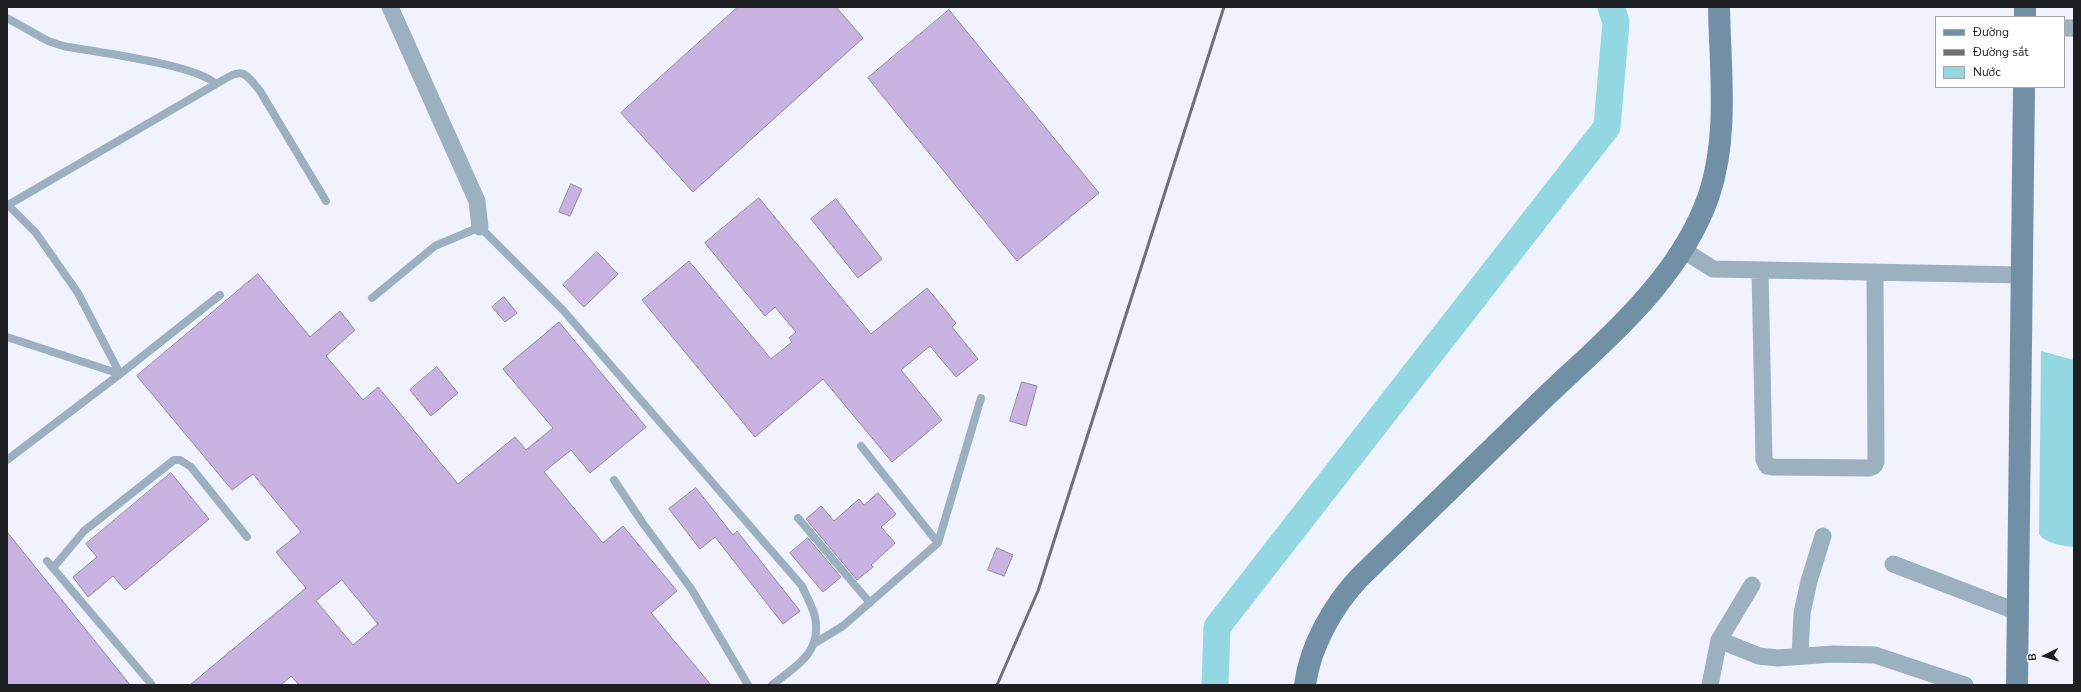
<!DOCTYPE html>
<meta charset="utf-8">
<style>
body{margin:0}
#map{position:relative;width:2081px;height:692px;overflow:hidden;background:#f0f3fd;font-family:"Nunito Sans",sans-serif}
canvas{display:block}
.frame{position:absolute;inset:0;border:8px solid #1e1f22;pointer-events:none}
.legend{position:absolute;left:1935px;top:16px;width:130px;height:72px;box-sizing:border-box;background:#fff;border:1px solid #a5a5a7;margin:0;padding:5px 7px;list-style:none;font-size:12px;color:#1e1f22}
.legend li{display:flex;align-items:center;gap:8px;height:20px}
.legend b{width:20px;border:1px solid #a5a5a7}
.north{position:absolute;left:2025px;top:636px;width:40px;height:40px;-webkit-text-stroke:3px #fff;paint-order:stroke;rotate:265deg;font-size:11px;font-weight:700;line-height:16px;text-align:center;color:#1e1f22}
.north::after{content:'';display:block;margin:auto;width:14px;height:18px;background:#1e1f22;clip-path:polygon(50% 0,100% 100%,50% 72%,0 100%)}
</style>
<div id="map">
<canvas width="2081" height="692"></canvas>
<div class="frame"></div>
<ul class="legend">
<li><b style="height:5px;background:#718fa5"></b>Đường</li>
<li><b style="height:5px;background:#6e7076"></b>Đường sắt</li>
<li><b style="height:11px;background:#92d7e1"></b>Nước</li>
</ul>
<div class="north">B</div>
</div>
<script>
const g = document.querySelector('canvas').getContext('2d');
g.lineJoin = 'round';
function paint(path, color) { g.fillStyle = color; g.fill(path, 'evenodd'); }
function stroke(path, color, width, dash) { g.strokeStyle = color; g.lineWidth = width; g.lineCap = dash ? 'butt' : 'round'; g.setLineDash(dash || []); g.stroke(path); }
const water = new Path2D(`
 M 2041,351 L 2074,360 L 2074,547 C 2063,546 2046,544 2039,534 Z`);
const river = new Path2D(`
 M 1215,685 L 1217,627 L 1607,127 L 1616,22 L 1611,7`);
const building = new Path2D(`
 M 738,7 L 836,7 L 863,38 L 693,192 L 621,113 Z
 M 949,10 L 1099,193 L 1017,261 L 868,78 Z
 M 571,184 L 582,189 L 570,216 L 559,212 Z
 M 759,198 L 871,334 L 927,288 L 956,323 L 952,327 L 978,359 L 956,377 L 930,346 L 901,370 L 942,420 L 892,462 L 823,379 L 755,437 L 642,300 L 689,261 L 771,359 L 792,342 L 789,338 L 796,332 L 775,307 L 765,316 L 705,243 Z
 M 836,199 L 882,259 L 858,278 L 811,219 Z
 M 597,252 L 618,274 L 584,307 L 563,285 Z
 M 258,274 L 310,337 L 340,311 L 355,330 L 326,356 L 363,400 L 378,387 L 458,484 L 515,437 L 526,450 L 553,428 L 503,369 L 559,322 L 646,427 L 590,473 L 571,450 L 544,472 L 603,543 L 623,526 L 677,591 L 651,613 L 711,685 L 299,685 L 291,676 L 281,685 L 190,685 L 306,588 L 276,552 L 301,532 L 253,474 L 232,490 L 137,376 ZM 342,580 L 378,624 L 353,645 L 316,601 Z
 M 504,297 L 517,313 L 505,322 L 492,307 Z
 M 437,367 L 458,393 L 431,416 L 410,390 Z
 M 1022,382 L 1037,386 L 1026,426 L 1010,421 Z
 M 171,473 L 209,519 L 125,590 L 113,576 L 88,597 L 73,577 L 97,557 L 86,544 Z
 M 696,488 L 733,535 L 737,531 L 800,611 L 783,624 L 715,537 L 700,549 L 669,509 Z
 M 878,493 L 896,514 L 881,527 L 895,543 L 871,565 L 873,567 L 857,580 L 806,519 L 821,506 L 834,521 L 859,499 L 864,505 Z
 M 7,532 L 111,661 L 130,685 L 7,685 Z
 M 808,538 L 841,577 L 823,592 L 790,553 Z
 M 997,548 L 1013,555 L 1004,576 L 988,570 Z`);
const lane = new Path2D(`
 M 7,18 L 48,41 L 63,46 C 95,52 194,64 216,84 L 8,205
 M 216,84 C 241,70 241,67 260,91 L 326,201
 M 7,204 L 36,233 L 78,293 L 120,374
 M 372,298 L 435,246 L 480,227 L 562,309 L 802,586 C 806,596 813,607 815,617 C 822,653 796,666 772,685
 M 7,337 L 120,374
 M 861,446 L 938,543
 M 7,460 L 120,374 L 220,295
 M 614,480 L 642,522 L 692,590 L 748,685
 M 798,518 L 870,603
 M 47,561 L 152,685
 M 53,568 L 84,531 L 174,460 L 180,460 L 191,467 L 247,537
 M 815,643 L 843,626 L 938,543 L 981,398`);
const street = new Path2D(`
 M 390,7 L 477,201 L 480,227
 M 2064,28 L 2074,28
 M 1683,250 L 1713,269 L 2022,275
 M 1760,270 L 1764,460 L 1767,466 L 1773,467 L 1869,468 L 1874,466 L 1876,462 L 1875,272
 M 1893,564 L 2018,612
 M 1719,640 L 1759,656 L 1778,658 L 1833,654 L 1875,655 L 1965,685
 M 1800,656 L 1802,613 L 1809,581 L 1823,536
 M 1710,685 L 1719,640 L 1752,585`);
const secondary = new Path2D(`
 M 2025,17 L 2025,7
 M 1305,685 C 1310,646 1333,606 1359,578 C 1419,520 1479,462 1539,403 C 1602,342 1679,282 1709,195 C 1729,136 1720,68 1719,7
 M 2017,685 L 2024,87`);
const rail = new Path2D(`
 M 997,685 L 1038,591 L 1224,7`);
paint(water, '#92d7e1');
stroke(river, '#92d7e1', 27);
paint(building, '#c7b2e2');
stroke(building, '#8e8b93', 1);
stroke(lane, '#9cb0bf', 8);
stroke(street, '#9cb0bf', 17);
stroke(secondary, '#718fa5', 22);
stroke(rail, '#6e7076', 3);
</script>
